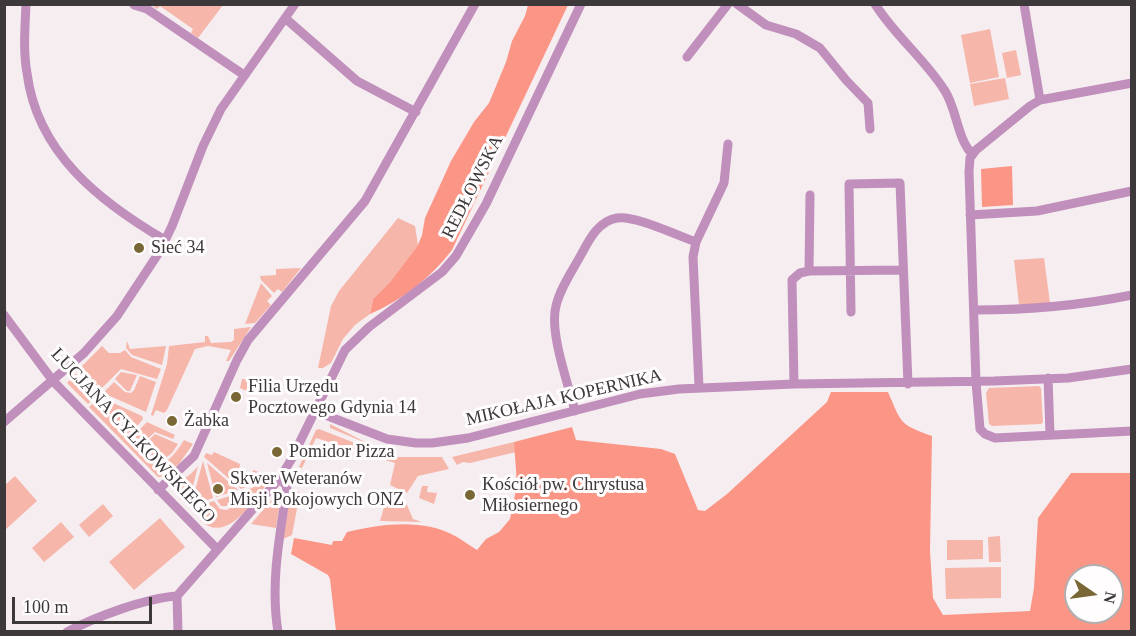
<!DOCTYPE html>
<meta charset="utf-8">
<style>
body{margin:0}
#map{position:relative;width:1136px;height:636px;overflow:hidden;background:#f6edf1;font-family:Georgia,serif}
canvas{display:block}
.frame{position:absolute;inset:0;border:6px solid #3d393b;pointer-events:none}
.north{position:absolute;left:1064px;top:564px;width:60px;height:60px;box-sizing:border-box;background:#fffdfd;border:2px solid #b1afaf;border-radius:50%;rotate:103deg;font-size:16px;font-weight:700;line-height:24px;text-align:center;color:#3d393b}
.north::after{content:'';display:block;margin:auto;width:21px;height:27px;background:#796735;clip-path:polygon(50% 0,100% 100%,50% 72%,0 100%)}
.scale{position:absolute;left:12px;top:597px;width:140px;height:27px;box-sizing:border-box;border:3px solid #3d393b;border-top:0;padding-left:8px;font-size:18px;line-height:21px;white-space:nowrap;color:#3d393b;-webkit-text-stroke:4px #fffdfd;paint-order:stroke}
</style>
<div id="map">
<canvas width="1136" height="636"></canvas>
<div class="frame"></div>
<div class="north">N</div>
<div class="scale">100 m</div>
</div>
<script>
const g = document.querySelector('canvas').getContext('2d');
g.lineJoin = 'round';
function paint(path, color) { g.fillStyle = color; g.fill(path, 'evenodd'); }
function stroke(path, color, width, dash) { g.strokeStyle = color; g.lineWidth = width; g.lineCap = dash ? 'butt' : 'round'; g.setLineDash(dash || []); g.stroke(path); }
function label(font, color, halo, rows, align = 'center') {
  g.font = font + ' Georgia,serif'; g.lineWidth = 6; g.setLineDash([]); g.textBaseline = 'middle'; g.strokeStyle = halo; g.fillStyle = color; for (const [text, x, y, turn = 0] of rows) {
    g.save(); g.translate(x, y); g.rotate((+turn || 0) * Math.PI / 180); g.textAlign = isNaN(turn) ? turn : align; if (halo) g.strokeText(text, 0, 0); g.fillText(text, 0, 0); g.restore();
  }
}
const green = new Path2D(`
 M 151,5 L 223,5 L 198,38 L 191,33 L 193,29 L 160,6 L 157,9 Z
 M 990,29 L 999,77 L 970,83 L 961,35 Z
 M 1016,50 L 1021,75 L 1007,78 L 1002,53 Z
 M 1005,78 L 1009,99 L 974,106 L 970,84 Z
 M 398,218 L 415,226 L 418,245 L 390,282 L 373,299 L 370,314 L 355,325 L 343,339 L 331,363 L 323,368 L 318,368 L 331,306 L 339,291 Z
 M 1044,258 L 1050,303 L 1019,305 L 1014,260 Z
 M 301,268 L 282,292 L 278,289 L 274,293 L 261,280 L 260,276 L 276,275 L 276,269 Z
 M 261,283 L 272,296 L 267,301 L 271,305 L 255,323 L 245,324 Z
 M 251,327 L 229,361 L 226,361 L 231,350 L 208,346 L 195,349 L 167,410 L 164,413 L 156,410 L 153,416 L 151,415 L 167,364 L 169,346 L 205,342 L 205,336 L 208,336 L 211,343 L 231,342 L 234,340 L 234,329 Z
 M 127,341 L 130,349 L 166,346 L 162,365 L 132,355 L 126,348 Z
 M 102,346 L 109,353 L 120,353 L 125,350 L 131,357 L 161,369 L 157,379 L 121,369 L 100,390 L 81,370 L 81,367 Z
 M 121,372 L 137,375 L 130,391 L 127,391 L 115,379 Z
 M 75,374 L 77,374 L 96,393 L 97,395 L 88,404 L 67,383 Z
 M 140,376 L 156,382 L 146,412 L 103,393 L 114,382 L 125,392 L 131,393 L 134,390 Z
 M 242,379 L 247,379 L 253,385 L 253,394 L 240,388 Z
 M 1039,386 L 1041,388 L 1043,422 L 1041,424 L 992,426 L 989,424 L 986,393 L 989,388 Z
 M 100,397 L 142,416 L 143,419 L 129,436 C 154,461 160,479 184,440 L 193,444 L 179,464 L 161,477 L 158,477 L 89,407 Z
 M 147,422 L 175,435 L 173,439 L 155,432 L 141,445 L 134,435 Z
 M 330,424 L 371,445 L 330,428 Z
 M 319,429 L 370,449 L 368,454 L 316,438 L 302,468 L 299,467 L 316,430 Z
 M 155,434 L 178,444 L 172,453 L 162,461 L 156,459 L 143,446 Z
 M 514,442 L 516,452 L 470,463 L 463,462 L 457,465 L 452,457 Z
 M 214,452 L 240,464 L 239,470 L 249,475 L 254,470 L 265,475 L 253,484 L 241,489 L 204,457 L 206,453 L 212,455 Z
 M 383,454 L 394,457 L 442,457 L 449,469 L 418,476 L 407,493 L 390,485 L 395,463 L 382,459 Z
 M 203,461 L 213,498 L 196,504 L 197,499 L 193,498 Z
 M 207,463 L 238,490 L 216,497 Z
 M 198,466 L 190,498 L 187,501 L 180,499 L 181,496 L 172,486 C 182,478 188,479 198,466 Z
 M 15,476 L 37,501 L 5,530 L 5,485 Z
 M 269,477 L 272,478 C 255,497 228,547 200,520 L 202,518 L 197,507 L 214,501 L 220,509 L 227,510 L 234,505 L 243,491 L 252,488 Z
 M 422,486 L 428,486 L 427,492 L 437,493 L 434,504 L 419,498 Z
 M 295,490 L 300,493 L 292,535 L 283,539 L 291,492 Z
 M 279,491 L 281,496 L 276,528 L 251,524 Z
 M 240,493 L 227,506 L 221,506 L 217,500 Z
 M 387,497 L 407,505 L 413,519 L 422,522 L 380,521 Z
 M 103,504 L 113,516 L 89,537 L 79,525 Z
 M 160,518 L 185,547 L 134,590 L 109,562 Z
 M 61,522 L 74,537 L 44,562 L 32,548 Z
 M 1000,536 L 1001,562 L 989,562 L 988,537 Z
 M 947,540 L 983,540 L 983,559 L 947,560 Z
 M 1001,567 L 1001,598 L 946,599 L 945,568 Z`);
const forest = new Path2D(`
 M 528,5 L 568,5 L 452,250 C 431,278 402,300 370,314 L 373,299 L 390,282 L 418,245 L 422,235 L 425,218 L 451,161 L 474,122 L 489,103 L 506,62 L 512,41 L 525,16 Z
 M 1012,166 L 1013,205 L 982,207 L 981,169 Z
 M 831,392 L 888,392 C 902,424 899,424 932,436 L 930,551 L 933,598 L 943,615 L 1030,611 L 1034,588 L 1038,518 L 1071,473 L 1131,473 L 1131,631 L 336,631 L 330,579 L 328,575 L 291,554 L 294,538 L 332,545 L 333,541 L 342,541 L 347,532 C 382,524 424,518 457,537 C 464,541 470,546 477,550 L 486,539 L 499,532 L 510,519 L 517,485 L 514,442 L 572,427 L 576,440 L 661,449 L 675,454 L 698,510 L 705,511 L 727,494 L 827,402 ZM 1076,576 L 1112,576 L 1112,612 L 1076,612 Z`);
const minor = new Path2D(`
 M 26,4 C 25,27 23,51 27,73 C 37,153 100,202 165,240
 M 737,4 L 766,25 L 796,34 L 820,48 L 846,80 L 868,103 L 870,129
 M 875,4 C 895,36 925,59 945,91 C 957,110 957,138 972,154
 M 1024,4 L 1040,100
 M 134,5 L 147,9 L 244,75
 M 285,18 L 357,81 L 416,112
 M 687,57 L 728,4
 M 1132,83 L 1040,100 L 1030,106 L 976,150 L 970,158 L 969,172 L 976,382 L 980,429 L 985,434 L 995,438 L 1132,431
 M 970,215 L 1037,211 L 1132,191
 M 809,271 L 810,195
 M 974,310 C 1028,310 1078,306 1132,295
 M 851,312 L 849,184 L 900,183 L 908,384
 M 4,315 L 53,381 L 217,549
 M 1048,378 L 1050,434
 M 794,384 L 792,280 L 800,273 L 809,271 L 902,270
 M 699,387 L 693,257 L 696,242 L 724,183 L 728,144
 M 315,411 L 387,439 L 416,443 L 432,443 L 468,438 L 640,394 L 679,389 L 794,384 L 994,381 L 1068,378 L 1132,369
 M 575,411 C 568,383 549,332 556,306 C 560,288 573,270 582,253 C 590,238 599,221 617,218 C 635,215 678,236 696,242
 M 4,422 L 84,353 L 117,316 L 160,251 L 172,226 L 203,146 L 221,109 L 295,4
 M 158,490 L 194,456 L 237,360 L 248,340 L 365,201 L 475,4
 M 177,596 L 178,632
 M 67,632 C 95,617 146,598 177,596 L 280,478 L 291,460 L 345,350 L 369,327 L 442,272 L 456,256 L 486,204 L 581,4
 M 278,632 C 270,583 280,535 287,487 L 280,478`);
const markers = [
 [139,248,6,"#796735"],
 [236,397,6,"#796735"],
 [172,421,6,"#796735"],
 [277,452,6,"#796735"],
 [218,489,6,"#796735"],
 [470,495,6,"#796735"]
];
const streetNames = [
 ["REDŁOWSKA",473,187,-63],
 ["MIKOŁAJA KOPERNIKA",564,398,-13],
 ["LUCJANA CYLKOWSKIEGO",133,436,47]
];
const poiNames = [
 ["Sieć 34",151,248],
 ["Filia Urzędu",248,387],
 ["Pocztowego Gdynia 14",248,408],
 ["Żabka",184,421],
 ["Pomidor Pizza",289,452],
 ["Skwer Weteranów",230,479],
 ["Misji Pokojowych ONZ",230,500],
 ["Kościół pw. Chrystusa",482,485],
 ["Miłosiernego",482,506]
];
paint(green, '#f6b6aa');
paint(forest, '#fb9686');
stroke(minor, '#c08fbb', 9);
for (const [x, y, r, color] of markers) { const dot = new Path2D(); dot.arc(x, y, r, 0, 2 * Math.PI); g.fillStyle = color; g.fill(dot); stroke(dot, '#fffdfd', 2); }
label('18px', '#3d393b', '#fffdfd', streetNames);
label('18px', '#3d393b', '#fffdfd', poiNames, 'left');
</script>
